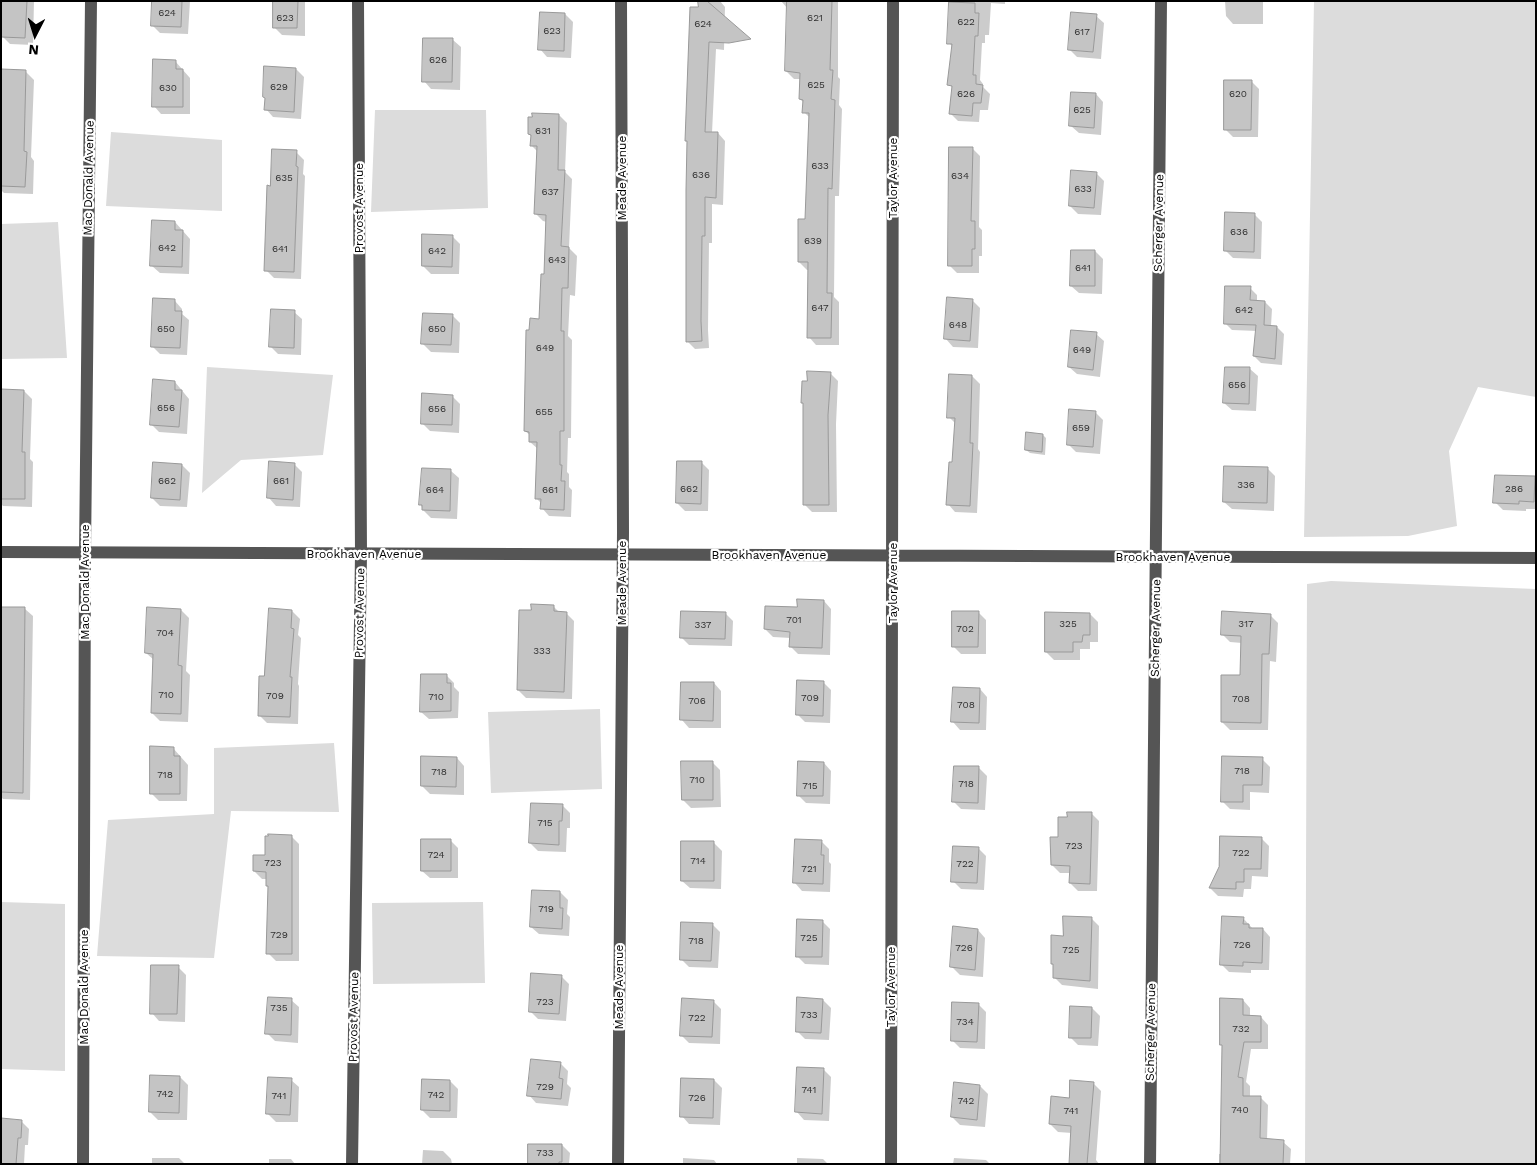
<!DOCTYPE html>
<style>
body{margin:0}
#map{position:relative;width:1537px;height:1165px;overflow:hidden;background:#fff;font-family:"Work Sans",sans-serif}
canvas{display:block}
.frame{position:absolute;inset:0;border:2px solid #000;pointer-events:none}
.north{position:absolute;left:10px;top:10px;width:50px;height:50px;-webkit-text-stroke:4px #fff;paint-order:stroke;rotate:185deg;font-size:14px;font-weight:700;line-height:20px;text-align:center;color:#000}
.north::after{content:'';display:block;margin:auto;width:18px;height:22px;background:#000;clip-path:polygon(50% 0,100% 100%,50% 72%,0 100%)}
</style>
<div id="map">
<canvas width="1537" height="1165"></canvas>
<div class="frame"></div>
<div class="north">N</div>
</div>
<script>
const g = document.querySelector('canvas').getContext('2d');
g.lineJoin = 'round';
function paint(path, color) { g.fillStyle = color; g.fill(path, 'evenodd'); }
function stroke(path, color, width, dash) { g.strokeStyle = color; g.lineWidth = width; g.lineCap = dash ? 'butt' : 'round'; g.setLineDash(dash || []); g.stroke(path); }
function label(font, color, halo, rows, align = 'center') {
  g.font = font + ' "Work Sans",sans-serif'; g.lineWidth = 4.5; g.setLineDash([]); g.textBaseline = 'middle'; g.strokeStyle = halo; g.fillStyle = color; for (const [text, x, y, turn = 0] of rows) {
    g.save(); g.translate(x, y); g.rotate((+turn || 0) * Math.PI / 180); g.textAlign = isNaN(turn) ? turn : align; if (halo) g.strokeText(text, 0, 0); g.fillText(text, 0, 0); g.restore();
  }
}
const green = new Path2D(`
 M 1314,1 L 1536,1 L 1536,397 L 1478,387 L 1449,451 L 1457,526 L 1408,536 L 1304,537 Z
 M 375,110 L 486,110 L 488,208 L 371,212 Z
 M 111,132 L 222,140 L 222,211 L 106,206 Z
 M 58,222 L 67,358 L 1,359 L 1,224 Z
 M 207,367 L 333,375 L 323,455 L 241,460 L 202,493 Z
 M 1331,581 L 1536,589 L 1536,1164 L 1305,1164 L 1307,584 Z
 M 600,709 L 602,789 L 491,793 L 488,712 Z
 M 334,743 L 339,812 L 231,811 L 214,958 L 97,956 L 108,820 L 214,814 L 214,748 Z
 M 1,902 L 65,904 L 65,1071 L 1,1069 Z
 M 483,902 L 485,983 L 373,984 L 372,903 Z`);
const shadow = new Path2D(`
 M 1,1 L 34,1 L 33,45 L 10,44 L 2,36 Z
 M 154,1 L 190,1 L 188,34 L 160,33 L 152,25 Z
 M 274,1 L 305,1 L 305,36 L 282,35 L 274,27 Z
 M 700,1 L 720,1 L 725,7 L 724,50 L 716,49 L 712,133 L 718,133 L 725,141 L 723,205 L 712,204 L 712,243 L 709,243 L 708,330 L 709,348 L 695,349 L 687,341 L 689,143 L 686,141 Z
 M 781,1 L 838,1 L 838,77 L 840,79 L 839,105 L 842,109 L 839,196 L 835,196 L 834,297 L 839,302 L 839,345 L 816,345 L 809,337 L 809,270 L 807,270 L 799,262 L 806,221 L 810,118 L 804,112 L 804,103 L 800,99 L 801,79 L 794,79 L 786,71 L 788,9 Z
 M 951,1 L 1005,1 L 1005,4 L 991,3 L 989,35 L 985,35 L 985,43 L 982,43 L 980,80 L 983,84 L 983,87 L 990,94 L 988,110 L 980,110 L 979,122 L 958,121 L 950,113 L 953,88 L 949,84 L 953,47 L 949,43 Z
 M 1225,1 L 1263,1 L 1263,24 L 1233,24 L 1226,16 Z
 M 565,14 L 573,22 L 571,58 L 547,57 L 540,49 Z
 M 1096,16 L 1104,23 L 1101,59 L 1077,57 L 1069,49 Z
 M 453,40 L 461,47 L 460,90 L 431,89 L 424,81 Z
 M 175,61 L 190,78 L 190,114 L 161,114 L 154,106 Z
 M 296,69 L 304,77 L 301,119 L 273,117 L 266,109 Z
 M 26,72 L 34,80 L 31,157 L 34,161 L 33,194 L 4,193 L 1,190 L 1,151 Z
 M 1251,81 L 1259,89 L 1258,137 L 1233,137 L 1225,129 Z
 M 1096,94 L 1103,102 L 1101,135 L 1079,133 L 1071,126 Z
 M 559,115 L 567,123 L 565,172 L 572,179 L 569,248 L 577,256 L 575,296 L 570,295 L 568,336 L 572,340 L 571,438 L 568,438 L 567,472 L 569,474 L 569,487 L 572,490 L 571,517 L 549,516 L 542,508 L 542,504 L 536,498 L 538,449 L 530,442 L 531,436 L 525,431 L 546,276 L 547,222 L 543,221 L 536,214 L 538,152 L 532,146 L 532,137 L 529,134 Z
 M 973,149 L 980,156 L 979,227 L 982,230 L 982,256 L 979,256 L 979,273 L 957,273 L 949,265 Z
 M 296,152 L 304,160 L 303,174 L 305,176 L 301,279 L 274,278 L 266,270 L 271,187 Z
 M 1096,173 L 1104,181 L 1101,215 L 1078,214 L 1070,206 Z
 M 1254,214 L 1262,222 L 1261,259 L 1233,258 L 1225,250 Z
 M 175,222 L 190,239 L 189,274 L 160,273 L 152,266 Z
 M 452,236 L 460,244 L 459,274 L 431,274 L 423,266 Z
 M 1095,251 L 1103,259 L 1102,294 L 1079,293 L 1071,286 Z
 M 1250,288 L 1257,295 L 1257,302 L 1265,302 L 1272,309 L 1271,326 L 1277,327 L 1284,334 L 1282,365 L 1261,363 L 1254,356 L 1257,331 L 1232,330 L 1225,323 Z
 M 972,300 L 980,308 L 978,348 L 953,347 L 946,339 Z
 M 175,301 L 182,309 L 182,314 L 189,320 L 187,355 L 160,354 L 152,346 Z
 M 294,312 L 302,319 L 301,355 L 278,354 L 270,346 Z
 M 452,315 L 460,323 L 459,353 L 431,352 L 423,344 Z
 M 1096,334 L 1104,341 L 1100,377 L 1077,374 L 1069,367 Z
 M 1250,369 L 1258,376 L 1256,411 L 1232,410 L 1224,403 Z
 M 830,373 L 838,381 L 836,424 L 837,512 L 812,512 L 804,504 L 804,405 L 802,403 Z
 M 972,376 L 980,384 L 978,449 L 980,452 L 977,513 L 955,512 L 948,504 L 953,463 L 956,424 L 949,417 Z
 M 175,382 L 189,399 L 187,434 L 159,432 L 151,424 Z
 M 1,391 L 24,391 L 32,399 L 30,459 L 33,462 L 32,507 L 3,506 L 1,504 Z
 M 452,396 L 460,404 L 459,433 L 430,431 L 422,423 Z
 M 1095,412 L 1103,420 L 1100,454 L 1076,452 L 1068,444 Z
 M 1043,435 L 1046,438 L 1045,455 L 1030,453 L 1026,450 Z
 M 701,462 L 709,470 L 708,511 L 685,511 L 677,503 Z
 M 294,464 L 302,472 L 300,507 L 276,506 L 269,498 Z
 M 182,465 L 190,473 L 187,507 L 160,506 L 152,498 Z
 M 1267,468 L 1275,476 L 1274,511 L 1232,509 L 1224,502 Z
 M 451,471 L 459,478 L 457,519 L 431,518 L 423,510 L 421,505 Z
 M 1534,477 L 1536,509 L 1526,509 L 1526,511 L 1503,510 L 1495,502 Z
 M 824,601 L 831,609 L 830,655 L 798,654 L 790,646 L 791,638 L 773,637 L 765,629 L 798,609 Z
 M 553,606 L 560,613 L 566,613 L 574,621 L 572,699 L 526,698 L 518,690 L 532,611 Z
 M 1,609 L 25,609 L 33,616 L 30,800 L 3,799 L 1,797 Z
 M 181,610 L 189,618 L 186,671 L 190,675 L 188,722 L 160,721 L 152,713 L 154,660 L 146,653 Z
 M 292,611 L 300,619 L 298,635 L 301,638 L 298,684 L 299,686 L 298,724 L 267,723 L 259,715 L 265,677 Z
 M 978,612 L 986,620 L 986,654 L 961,654 L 953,646 Z
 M 725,613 L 733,621 L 732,646 L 689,645 L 681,637 Z
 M 1090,614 L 1098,622 L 1098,642 L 1090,642 L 1090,649 L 1080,649 L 1080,660 L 1054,660 L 1046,652 Z
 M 1270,615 L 1278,623 L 1276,662 L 1270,661 L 1268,730 L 1230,730 L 1222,722 L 1241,676 L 1242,643 L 1230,642 L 1222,634 Z
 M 446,675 L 454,683 L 454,687 L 459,692 L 458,718 L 429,719 L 421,712 Z
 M 823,682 L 831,690 L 830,723 L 805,722 L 797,714 Z
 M 714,683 L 721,691 L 721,728 L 689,728 L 682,720 Z
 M 980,689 L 987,697 L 986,730 L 960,730 L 953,722 Z
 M 173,748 L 188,765 L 187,801 L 159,801 L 151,793 Z
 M 457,758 L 464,766 L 464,795 L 430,794 L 422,786 Z
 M 1262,759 L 1270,767 L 1269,793 L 1250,792 L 1250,810 L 1230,809 L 1222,801 Z
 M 712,762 L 720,770 L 721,807 L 691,808 L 683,800 Z
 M 824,763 L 831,771 L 830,804 L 806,803 L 798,795 Z
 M 979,768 L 987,776 L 985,810 L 961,809 L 953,801 Z
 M 562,805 L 570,813 L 570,828 L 567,828 L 566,852 L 538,851 L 530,843 Z
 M 1091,813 L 1099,821 L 1097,891 L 1078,891 L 1070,883 L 1071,873 L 1060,873 L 1052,865 L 1059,838 L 1068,818 Z
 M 291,836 L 299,844 L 299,961 L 276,961 L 268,953 L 269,888 L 267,886 L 267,879 L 262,879 L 254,871 Z
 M 1261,838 L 1269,846 L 1268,877 L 1252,876 L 1251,889 L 1244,889 L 1243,897 L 1218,896 L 1210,888 L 1220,867 Z
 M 450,840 L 458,848 L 458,878 L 430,878 L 422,871 Z
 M 821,841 L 829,849 L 829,862 L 831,864 L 830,892 L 802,891 L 795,883 Z
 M 714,843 L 722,851 L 721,889 L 690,888 L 682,881 Z
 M 978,848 L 986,856 L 984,890 L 961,889 L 953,881 Z
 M 560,892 L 568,900 L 567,914 L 570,917 L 569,936 L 539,934 L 531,927 Z
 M 1091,918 L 1099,926 L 1098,989 L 1062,985 L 1054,977 L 1054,966 L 1052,964 L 1064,937 Z
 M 1243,918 L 1253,929 L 1263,929 L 1270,937 L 1269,970 L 1251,970 L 1251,973 L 1229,972 L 1221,964 Z
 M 822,921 L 830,929 L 829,965 L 805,964 L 797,956 Z
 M 712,924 L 720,932 L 718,968 L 689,967 L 681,959 Z
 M 978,930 L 985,938 L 983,977 L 960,975 L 952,967 Z
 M 178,967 L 186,975 L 185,1022 L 159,1021 L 152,1013 Z
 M 562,977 L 569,984 L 566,1021 L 538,1019 L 530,1011 Z
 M 291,1000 L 299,1007 L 298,1043 L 275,1041 L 267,1033 Z
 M 823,1000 L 831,1008 L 829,1040 L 805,1039 L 797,1031 Z
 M 1243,1000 L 1250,1008 L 1250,1017 L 1261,1017 L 1268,1025 L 1268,1049 L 1251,1049 L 1246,1082 L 1250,1086 L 1250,1097 L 1260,1097 L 1268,1105 L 1267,1140 L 1283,1142 L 1291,1149 L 1290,1164 L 1219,1164 L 1219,1154 L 1221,1154 L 1223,1046 L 1221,1044 Z
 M 713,1001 L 721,1009 L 720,1044 L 689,1043 L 681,1035 Z
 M 978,1004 L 986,1012 L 985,1049 L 960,1048 L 952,1040 Z
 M 1092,1008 L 1100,1016 L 1098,1046 L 1078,1045 L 1070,1037 Z
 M 560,1063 L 568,1071 L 567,1084 L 571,1088 L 568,1106 L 536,1103 L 529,1095 Z
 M 823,1069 L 831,1077 L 829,1121 L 804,1120 L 797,1112 Z
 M 180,1077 L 188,1085 L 187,1120 L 158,1120 L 150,1112 Z
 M 291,1080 L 299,1087 L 298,1122 L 276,1122 L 268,1114 Z
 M 714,1080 L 722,1088 L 720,1125 L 689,1124 L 682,1116 Z
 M 450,1081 L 458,1089 L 457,1118 L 430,1118 L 422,1110 Z
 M 1093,1083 L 1101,1091 L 1096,1160 L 1099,1164 L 1070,1164 L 1072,1133 L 1058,1132 L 1050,1124 L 1070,1099 Z
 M 980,1086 L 988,1094 L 985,1127 L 960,1125 L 952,1117 Z
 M 21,1121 L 29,1129 L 28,1145 L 25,1145 L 24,1164 L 1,1164 Z
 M 562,1145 L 570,1153 L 569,1164 L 529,1164 Z
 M 423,1150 L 443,1151 L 451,1159 L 452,1164 L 422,1164 Z
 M 152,1158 L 179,1158 L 185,1164 L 152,1164 Z
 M 683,1158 L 714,1160 L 717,1164 L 683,1164 Z
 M 797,1158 L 823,1159 L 828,1164 L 797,1164 Z
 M 954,1158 L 986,1160 L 990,1164 L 953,1164 Z
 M 269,1159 L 291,1159 L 295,1164 L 269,1164 Z`);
const building = new Path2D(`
 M 1,1 L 27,1 L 25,38 L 1,37 Z
 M 152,1 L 182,1 L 181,27 L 151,26 Z
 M 273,1 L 298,1 L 297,28 L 273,28 Z
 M 698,1 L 707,1 L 751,39 L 729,43 L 709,42 L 705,132 L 718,132 L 716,198 L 705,197 L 705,236 L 702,236 L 701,321 L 702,341 L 686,342 L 686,190 L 687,141 L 685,141 L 690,7 L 698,7 Z
 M 787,1 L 832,1 L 830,70 L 833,70 L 831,99 L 835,100 L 832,189 L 828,188 L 827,293 L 832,293 L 831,338 L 807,338 L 808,262 L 798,262 L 798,219 L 805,219 L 809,113 L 802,113 L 803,100 L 799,99 L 800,73 L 785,71 Z
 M 949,2 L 975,3 L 975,13 L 979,13 L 978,36 L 975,36 L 973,75 L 976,75 L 976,84 L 983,85 L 981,103 L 973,103 L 972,116 L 949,114 L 952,86 L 947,85 L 952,44 L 947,44 Z
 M 540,12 L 565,13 L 564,51 L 538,50 Z
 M 1071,12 L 1097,14 L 1093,52 L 1068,50 Z
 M 423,38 L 453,38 L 452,82 L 422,82 Z
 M 153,59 L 176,60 L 176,69 L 183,69 L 183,107 L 152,107 Z
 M 264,66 L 296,68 L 294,112 L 264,110 L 265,98 L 263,97 Z
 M 1,69 L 26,70 L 24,151 L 27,152 L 25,187 L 1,186 Z
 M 1224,80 L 1252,80 L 1251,130 L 1224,130 Z
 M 1071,92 L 1096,93 L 1094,128 L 1069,126 Z
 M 532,113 L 559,114 L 558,170 L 565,170 L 561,246 L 569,247 L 568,288 L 562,288 L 561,331 L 564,331 L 564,431 L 560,431 L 560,465 L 562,465 L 561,481 L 565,481 L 564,510 L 540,509 L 541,499 L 535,499 L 537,442 L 529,442 L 529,432 L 524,431 L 526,330 L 529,330 L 530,318 L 539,319 L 541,274 L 544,274 L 546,215 L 534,214 L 537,146 L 530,146 L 531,135 L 528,134 L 528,117 L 532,117 Z
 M 949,147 L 973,147 L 971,221 L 975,221 L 975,249 L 972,249 L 972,266 L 948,266 Z
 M 272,149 L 297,150 L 296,166 L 298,167 L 294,272 L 264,271 L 267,185 L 270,186 Z
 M 1071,170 L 1097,172 L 1094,208 L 1069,206 Z
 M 1225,212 L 1255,213 L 1254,252 L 1224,251 Z
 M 152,220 L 175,221 L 175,230 L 183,230 L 182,267 L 150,266 Z
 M 422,234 L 453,235 L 452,267 L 422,266 Z
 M 1071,250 L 1095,250 L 1095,286 L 1070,286 Z
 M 1225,286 L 1251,286 L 1250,300 L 1265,301 L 1264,325 L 1277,326 L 1275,359 L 1253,356 L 1256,325 L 1224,324 Z
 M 947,297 L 973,299 L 970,341 L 944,339 Z
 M 153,298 L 175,299 L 175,311 L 182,311 L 180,348 L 151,347 Z
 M 271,309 L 295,310 L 294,348 L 269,347 Z
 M 423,313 L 453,314 L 451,345 L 421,344 Z
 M 1071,330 L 1097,332 L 1093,370 L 1068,367 Z
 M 1225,367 L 1250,367 L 1249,404 L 1223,403 Z
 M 807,371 L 831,372 L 828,415 L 829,505 L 803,505 L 803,403 L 801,403 L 802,381 L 807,381 Z
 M 949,374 L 972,375 L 970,443 L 973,443 L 970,506 L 946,505 L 949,462 L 952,462 L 955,418 L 947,418 Z
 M 153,379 L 175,381 L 175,390 L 182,390 L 179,427 L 150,425 Z
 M 1,389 L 24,390 L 22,452 L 25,452 L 25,499 L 1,499 Z
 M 422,393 L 453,395 L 452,425 L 421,424 Z
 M 1069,409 L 1096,411 L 1093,447 L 1067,445 Z
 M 1026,432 L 1043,434 L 1042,452 L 1025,450 Z
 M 269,461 L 295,463 L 293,500 L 267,498 Z
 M 677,461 L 702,461 L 701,504 L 676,503 Z
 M 153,462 L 182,464 L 180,500 L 151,498 Z
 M 1224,466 L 1268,467 L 1267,503 L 1223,502 Z
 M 422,468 L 451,469 L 450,511 L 422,510 L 422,505 L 419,505 Z
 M 1495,475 L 1535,476 L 1534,502 L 1519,501 L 1519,504 L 1493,503 Z
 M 797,599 L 824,600 L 822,648 L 789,647 L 790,632 L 764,629 L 765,606 L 797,607 Z
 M 531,604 L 554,605 L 554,611 L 567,612 L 564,692 L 517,690 L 519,610 L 531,610 Z
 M 1,607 L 25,607 L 23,793 L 1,792 Z
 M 147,607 L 181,609 L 178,665 L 182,666 L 181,714 L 151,713 L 153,654 L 145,653 Z
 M 269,608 L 292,610 L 291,628 L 294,629 L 290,677 L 292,677 L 290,717 L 258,716 L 259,676 L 264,676 Z
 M 681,611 L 726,612 L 725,639 L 680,638 Z
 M 952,611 L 979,611 L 978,647 L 952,647 Z
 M 1222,611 L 1271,614 L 1269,654 L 1262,654 L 1261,723 L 1221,722 L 1221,675 L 1240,675 L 1241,636 L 1221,635 Z
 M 1045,612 L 1090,613 L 1090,635 L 1083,635 L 1082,642 L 1073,642 L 1073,652 L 1045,652 Z
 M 421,674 L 447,674 L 447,683 L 451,683 L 451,711 L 420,712 Z
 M 797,680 L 824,681 L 823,716 L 796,715 Z
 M 681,682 L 714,682 L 713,721 L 680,720 Z
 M 953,687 L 980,688 L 979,723 L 951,722 Z
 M 150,746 L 174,747 L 174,756 L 180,756 L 180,794 L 150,794 Z
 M 421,756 L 457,757 L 456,787 L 421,786 Z
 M 1222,756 L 1263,757 L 1262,785 L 1243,785 L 1243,802 L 1221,802 Z
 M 681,761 L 713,761 L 713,800 L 682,800 Z
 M 798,761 L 824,762 L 823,796 L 797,796 Z
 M 954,766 L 979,766 L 978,803 L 952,802 Z
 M 531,803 L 563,804 L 562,821 L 559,821 L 559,845 L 529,843 Z
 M 1067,812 L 1092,812 L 1090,884 L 1069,883 L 1070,866 L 1051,865 L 1050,837 L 1058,837 L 1058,817 L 1067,817 Z
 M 268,834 L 292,835 L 292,954 L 266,954 L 268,886 L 266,886 L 266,872 L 253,871 L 253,855 L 265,855 L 265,836 L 268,836 Z
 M 1220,836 L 1262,837 L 1261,869 L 1244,869 L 1244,882 L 1236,882 L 1236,889 L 1209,888 L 1219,867 Z
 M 421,839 L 451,839 L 451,871 L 421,871 Z
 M 795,839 L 822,840 L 821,855 L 824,855 L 823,884 L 793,883 Z
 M 681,841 L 714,841 L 714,881 L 681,881 Z
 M 953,846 L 979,847 L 977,883 L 951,882 Z
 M 532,890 L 560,891 L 560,908 L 563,908 L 562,929 L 530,927 Z
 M 1063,916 L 1092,917 L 1090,981 L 1053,978 L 1053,964 L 1051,964 L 1051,935 L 1063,936 Z
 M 1222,916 L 1244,917 L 1243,924 L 1249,924 L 1249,928 L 1263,928 L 1262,963 L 1243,962 L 1243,966 L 1220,965 Z
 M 797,919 L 823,920 L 822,957 L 796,957 Z
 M 681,922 L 713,923 L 711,961 L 680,960 Z
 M 953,926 L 978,929 L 975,970 L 950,967 Z
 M 151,965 L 179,965 L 177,1014 L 150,1014 Z
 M 531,973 L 562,975 L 559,1014 L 529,1012 Z
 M 268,997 L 292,998 L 291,1035 L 265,1034 Z
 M 797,997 L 823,999 L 821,1033 L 796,1032 Z
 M 682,998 L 714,1000 L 712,1037 L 680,1036 Z
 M 1220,998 L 1243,999 L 1243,1015 L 1261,1016 L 1261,1042 L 1244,1042 L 1238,1077 L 1243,1078 L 1243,1096 L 1261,1096 L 1260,1138 L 1284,1140 L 1283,1164 L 1220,1164 L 1222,1045 L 1220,1045 Z
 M 952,1002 L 979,1003 L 977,1042 L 951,1041 Z
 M 1070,1006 L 1092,1007 L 1091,1038 L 1069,1038 Z
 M 531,1059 L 561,1062 L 559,1078 L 563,1079 L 561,1099 L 527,1096 Z
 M 797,1067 L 824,1068 L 822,1114 L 795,1112 Z
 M 150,1075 L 180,1076 L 179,1113 L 149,1112 Z
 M 268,1077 L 292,1078 L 290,1115 L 266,1114 Z
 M 681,1078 L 714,1079 L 713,1118 L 680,1117 Z
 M 422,1079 L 450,1080 L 450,1111 L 421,1110 Z
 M 1070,1080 L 1094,1082 L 1087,1164 L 1069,1164 L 1071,1126 L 1049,1124 L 1051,1096 L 1069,1098 Z
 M 954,1082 L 980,1085 L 977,1120 L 951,1117 Z
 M 1,1118 L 22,1120 L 21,1138 L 18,1138 L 16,1164 L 1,1164 Z
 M 528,1144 L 562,1144 L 562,1162 L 559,1162 L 559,1164 L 528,1164 Z`);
const minor = new Path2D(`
 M 1,552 L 1536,558
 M 83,1164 L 85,553 L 91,1
 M 352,1164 L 361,554 L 358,1
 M 618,1164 L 623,532 L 621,1
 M 891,1164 L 893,1
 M 1150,1164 L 1161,1`);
const numberNames = [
 ["624",167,13],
 ["623",285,18],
 ["621",815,18],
 ["622",966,22],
 ["624",703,24],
 ["623",552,31],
 ["617",1082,32],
 ["626",438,60],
 ["625",816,85],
 ["629",279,87],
 ["630",168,88],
 ["626",966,94],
 ["620",1238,94],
 ["625",1082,110],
 ["631",543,131],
 ["633",820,166],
 ["636",701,175],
 ["634",960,176],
 ["635",284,178],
 ["633",1083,189],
 ["637",550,192],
 ["636",1239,232],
 ["639",813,241],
 ["642",167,248],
 ["641",280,249],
 ["642",437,251],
 ["643",557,260],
 ["641",1083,268],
 ["647",820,308],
 ["642",1244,310],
 ["648",958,325],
 ["650",166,329],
 ["650",437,329],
 ["649",545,348],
 ["649",1082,350],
 ["656",1237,385],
 ["656",166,408],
 ["656",437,409],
 ["655",544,412],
 ["659",1081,428],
 ["662",167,481],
 ["661",281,481],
 ["336",1246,485],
 ["662",689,489],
 ["286",1514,489],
 ["664",435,490],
 ["661",550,490],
 ["701",794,620],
 ["325",1068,624],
 ["317",1246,624],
 ["337",703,625],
 ["702",965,629],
 ["704",165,633],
 ["333",542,651],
 ["710",166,695],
 ["709",275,696],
 ["710",436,697],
 ["709",810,698],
 ["708",1241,699],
 ["706",697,701],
 ["708",966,705],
 ["718",1242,771],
 ["718",439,772],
 ["718",165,775],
 ["710",697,780],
 ["718",966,784],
 ["715",810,786],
 ["715",545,823],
 ["723",1074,846],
 ["722",1241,853],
 ["724",436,855],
 ["714",698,861],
 ["723",273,863],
 ["722",965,864],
 ["721",809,869],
 ["719",546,909],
 ["729",279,935],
 ["725",809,938],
 ["718",696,941],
 ["726",1242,945],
 ["726",964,948],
 ["725",1071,950],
 ["723",545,1002],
 ["735",279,1008],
 ["733",809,1015],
 ["722",697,1018],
 ["734",965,1022],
 ["732",1241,1029],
 ["729",545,1087],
 ["741",809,1090],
 ["742",165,1094],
 ["742",436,1095],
 ["741",279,1096],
 ["726",697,1098],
 ["742",966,1101],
 ["740",1240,1110],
 ["741",1071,1111],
 ["733",545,1153]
];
const streetNames = [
 ["Mac Donald Avenue",89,178,-89],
 ["Meade Avenue",622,178,-90],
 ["Taylor Avenue",893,178,-90],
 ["Provost Avenue",359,208,-90],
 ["Scherger Avenue",1159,223,-89],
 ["Brookhaven Avenue",364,554],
 ["Brookhaven Avenue",769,555],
 ["Brookhaven Avenue",1173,557],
 ["Mac Donald Avenue",85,582,-90],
 ["Meade Avenue",622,583,-90],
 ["Taylor Avenue",893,583,-90],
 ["Provost Avenue",360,613,-89],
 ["Scherger Avenue",1156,628,-89],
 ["Mac Donald Avenue",84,987,-90],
 ["Meade Avenue",619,987,-90],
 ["Taylor Avenue",891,987,-90],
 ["Provost Avenue",354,1017,-89],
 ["Scherger Avenue",1151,1032,-89]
];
paint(green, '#dcdcdc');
paint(shadow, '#0003');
paint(building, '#c4c4c4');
stroke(building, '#999', 1);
stroke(minor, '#555', 12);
label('10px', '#313131', null, numberNames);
label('12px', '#000', '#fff', streetNames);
</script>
